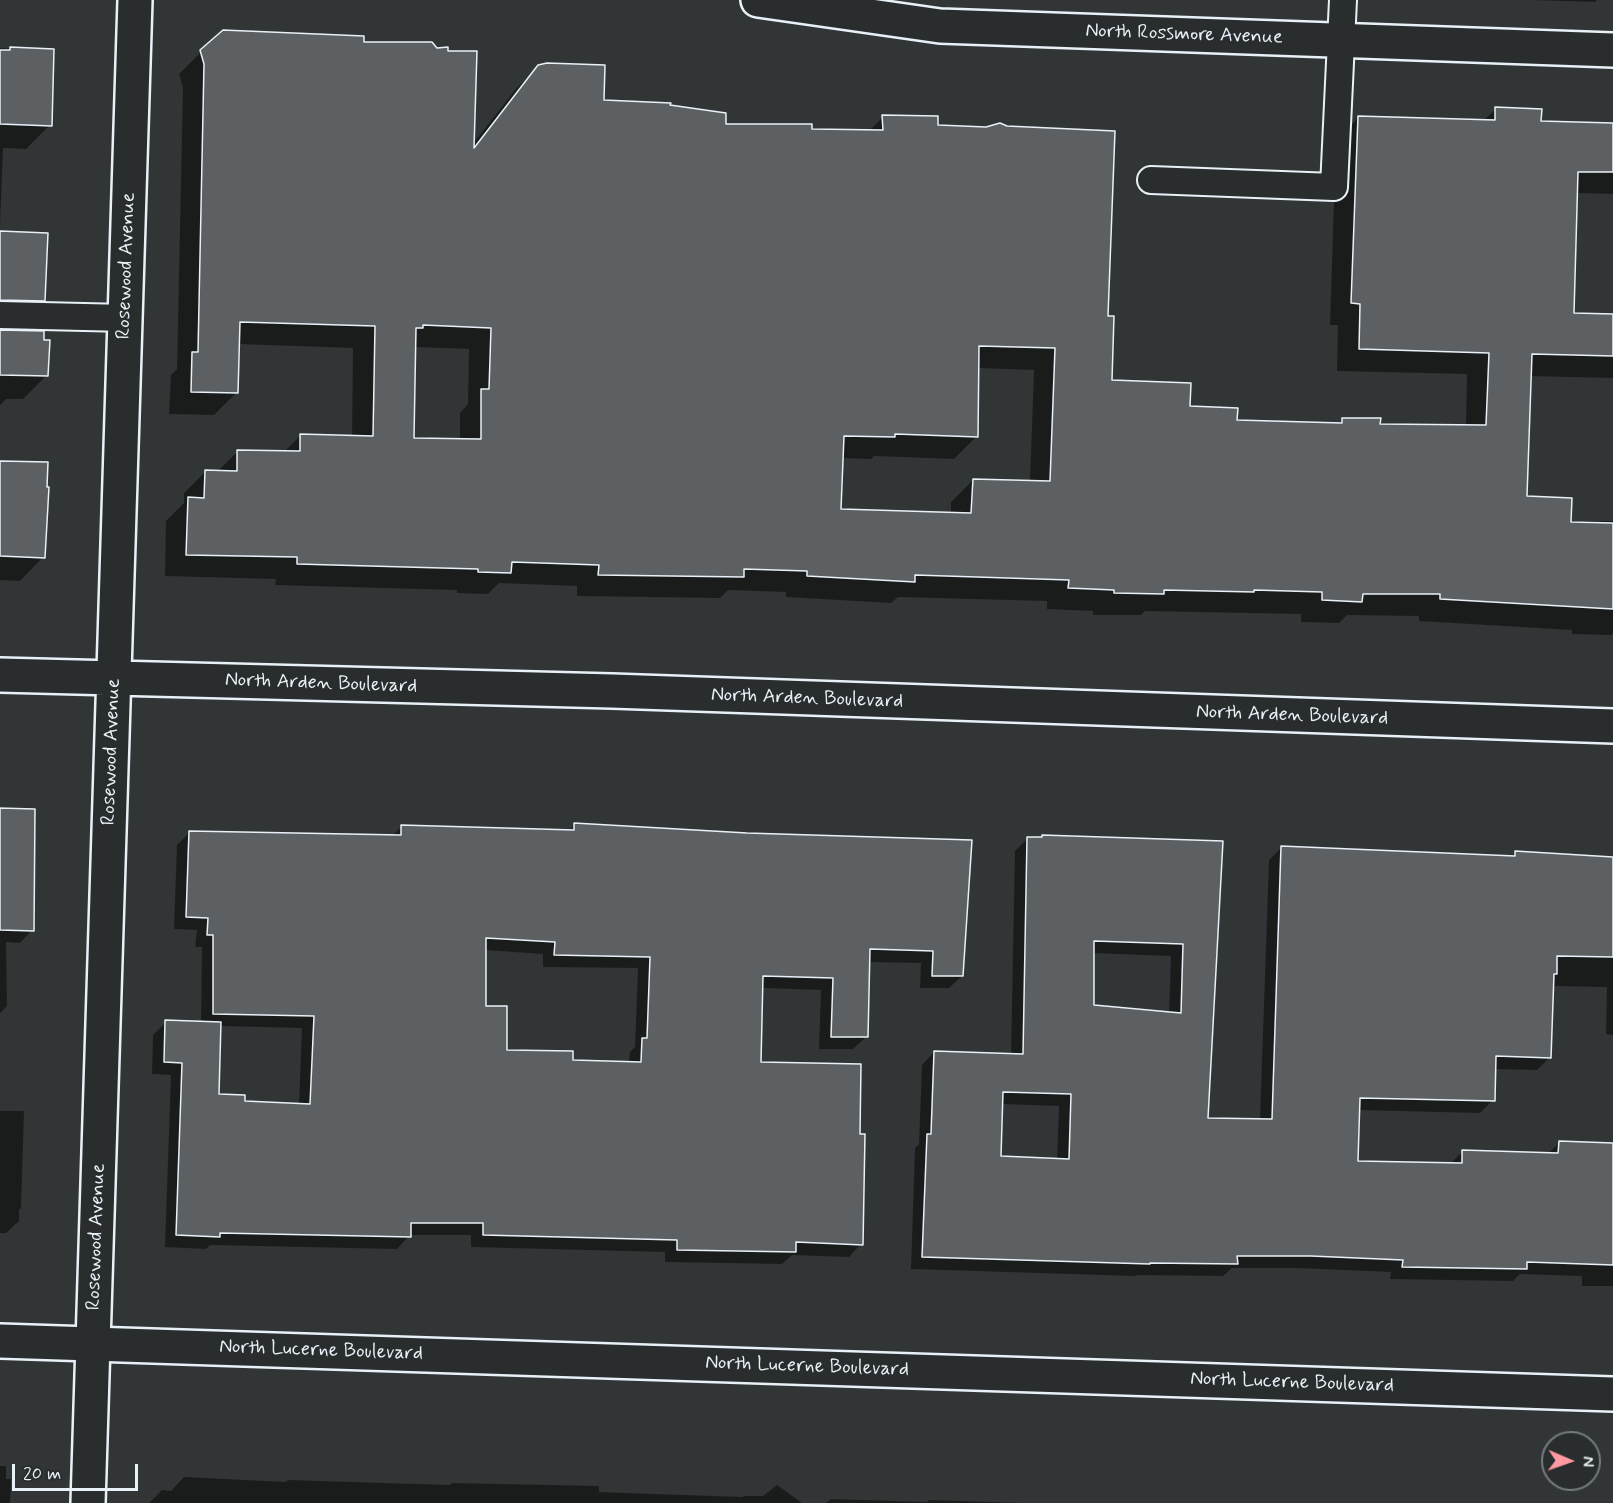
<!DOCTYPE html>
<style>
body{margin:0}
#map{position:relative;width:1613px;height:1503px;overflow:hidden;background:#323536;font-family:Mynerve,sans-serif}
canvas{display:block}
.north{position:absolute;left:1541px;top:1431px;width:60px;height:60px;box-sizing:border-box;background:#2a2d2e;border:2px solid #767b7f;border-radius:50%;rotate:92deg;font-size:16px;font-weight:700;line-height:24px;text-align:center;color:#e8f1f8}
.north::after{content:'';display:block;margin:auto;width:21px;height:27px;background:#ff9aa2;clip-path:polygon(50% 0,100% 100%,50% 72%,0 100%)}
.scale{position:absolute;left:12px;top:1464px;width:126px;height:27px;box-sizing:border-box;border:3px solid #e8f1f8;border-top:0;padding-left:8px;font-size:18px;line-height:21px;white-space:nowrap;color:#e8f1f8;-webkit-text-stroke:4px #2a2d2e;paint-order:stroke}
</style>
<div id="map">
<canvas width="1613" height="1503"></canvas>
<div class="north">N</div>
<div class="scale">20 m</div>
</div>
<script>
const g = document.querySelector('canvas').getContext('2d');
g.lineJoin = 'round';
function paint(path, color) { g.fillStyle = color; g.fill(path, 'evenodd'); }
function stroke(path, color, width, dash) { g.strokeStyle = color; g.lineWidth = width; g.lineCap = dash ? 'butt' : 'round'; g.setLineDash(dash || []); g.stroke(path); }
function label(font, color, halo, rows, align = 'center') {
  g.font = font + ' Mynerve,sans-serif'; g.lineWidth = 4.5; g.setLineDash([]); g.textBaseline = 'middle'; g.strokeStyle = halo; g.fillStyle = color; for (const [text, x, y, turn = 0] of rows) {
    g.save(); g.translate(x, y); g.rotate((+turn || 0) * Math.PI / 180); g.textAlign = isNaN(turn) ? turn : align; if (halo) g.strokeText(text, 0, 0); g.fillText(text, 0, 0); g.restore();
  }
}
const shadow = new Path2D(`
 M 1532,0 L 1597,0 L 1595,2 Z
 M 363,43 L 472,145 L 516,89 L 539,66 L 602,102 L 668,106 L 725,125 L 869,131 L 883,117 L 936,127 L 1106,317 L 1110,381 L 1188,408 L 1236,421 L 1337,425 L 1343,419 L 1379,426 L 1466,426 L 1467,374 L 1337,371 L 1338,325 L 1330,325 L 1336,140 L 1358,118 L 1483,121 L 1496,109 L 1540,122 L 1613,125 L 1613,194 L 1576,193 L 1573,315 L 1613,316 L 1613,378 L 1529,376 L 1525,497 L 1570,521 L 1613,521 L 1613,633 L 1611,635 L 1572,634 L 1572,630 L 1419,621 L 1419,616 L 1347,615 L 1339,623 L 1301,622 L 1301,614 L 1145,611 L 1141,615 L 1093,615 L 1093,611 L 1047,609 L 1047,601 L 898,597 L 891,603 L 786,597 L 786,592 L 728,590 L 720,598 L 577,596 L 577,586 L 499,583 L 488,594 L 457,593 L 457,590 L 275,585 L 276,579 L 165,576 L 166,521 L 184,503 L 184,493 L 206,471 L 217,472 L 238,451 L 284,452 L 301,435 L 352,437 L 353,348 L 238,344 L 236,393 L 214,415 L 169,414 L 171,375 L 177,369 L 183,87 L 179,74 L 201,52 ZM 414,347 L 469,349 L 468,404 L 460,413 L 460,440 L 413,439 ZM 978,368 L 1034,370 L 1030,482 L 973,480 L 951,502 L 951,514 L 839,510 L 842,458 L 871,459 L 874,456 L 954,459 L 976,437 Z
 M 0,48 L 53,51 L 50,125 L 26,149 L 3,148 L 0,225 Z
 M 0,233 L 44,300 L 20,324 L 0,324 Z
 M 0,331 L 47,375 L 23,399 L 6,399 L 0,405 Z
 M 0,462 L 43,557 L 20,581 L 0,580 Z
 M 0,807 L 34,808 L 32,875 L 32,930 L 20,943 L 6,942 L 7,1006 L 0,1013 Z
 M 575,825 L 747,834 L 970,841 L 962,976 L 949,988 L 920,988 L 921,963 L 868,962 L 866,1037 L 853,1049 L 819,1049 L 821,990 L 761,988 L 760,1064 L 858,1135 L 861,1244 L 849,1257 L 792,1255 L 782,1264 L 665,1262 L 665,1252 L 471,1247 L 471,1235 L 410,1235 L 397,1249 L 210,1245 L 206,1249 L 165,1247 L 171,1075 L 152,1074 L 153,1035 L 166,1022 L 201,1023 L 202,947 L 195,947 L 197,930 L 174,929 L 177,845 L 190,832 L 392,836 L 402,826 L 568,832 ZM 485,950 L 543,954 L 543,967 L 638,968 L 635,1047 L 630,1052 L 629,1063 L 571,1061 L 505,1052 L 485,1008 ZM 220,1026 L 302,1028 L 299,1105 L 244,1103 L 217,1096 Z
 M 1027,839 L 1221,843 L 1207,1119 L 1260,1120 L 1269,860 L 1282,847 L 1511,857 L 1516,853 L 1613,858 L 1613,1035 L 1606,1034 L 1607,987 L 1552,986 L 1549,1058 L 1537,1070 L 1494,1069 L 1493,1100 L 1480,1113 L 1358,1110 L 1357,1163 L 1450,1164 L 1463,1151 L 1548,1154 L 1559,1143 L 1613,1145 L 1613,1286 L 1582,1286 L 1582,1276 L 1520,1274 L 1513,1281 L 1390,1279 L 1391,1272 L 1297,1268 L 1232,1268 L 1223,1276 L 1137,1275 L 1136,1276 L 911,1269 L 915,1148 L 919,1144 L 922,1065 L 934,1052 L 1011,1055 L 1015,851 ZM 1092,953 L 1171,956 L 1169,1013 L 1092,1006 ZM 1001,1104 L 1059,1106 L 1057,1160 L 1000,1158 Z
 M 0,1111 L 24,1111 L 21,1208 L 19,1210 L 19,1221 L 6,1233 L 0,1233 Z
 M 0,1466 L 6,1466 L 6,1479 L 11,1479 L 10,1503 L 0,1503 Z
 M 184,1477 L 286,1482 L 288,1480 L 450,1485 L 452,1483 L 599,1486 L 599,1492 L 742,1497 L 744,1496 L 763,1496 L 777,1485 L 802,1503 L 149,1503 L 162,1490 L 171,1491 Z
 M 831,1499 L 927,1502 L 929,1500 L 1022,1503 L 826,1503 Z`);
const building = new Path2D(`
 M 223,30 L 364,36 L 364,42 L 432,42 L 437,48 L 448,47 L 448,51 L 477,51 L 474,148 L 538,65 L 547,63 L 605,65 L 604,100 L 671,103 L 670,105 L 726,113 L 726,124 L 812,124 L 812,129 L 883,130 L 882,115 L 938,116 L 938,125 L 986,127 L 1000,123 L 1007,126 L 1115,131 L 1108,316 L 1114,316 L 1112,380 L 1191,383 L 1190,406 L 1238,408 L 1237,420 L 1342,423 L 1342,418 L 1381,418 L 1380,424 L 1486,425 L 1489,353 L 1359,349 L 1360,304 L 1351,303 L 1358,116 L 1495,120 L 1495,107 L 1542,109 L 1541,121 L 1613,123 L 1613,172 L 1578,172 L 1574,313 L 1613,314 L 1613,356 L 1532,354 L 1527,496 L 1572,498 L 1571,522 L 1613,523 L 1613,609 L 1440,599 L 1440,594 L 1363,594 L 1362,602 L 1322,600 L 1322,592 L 1254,590 L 1254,592 L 1164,590 L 1164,594 L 1114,593 L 1114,590 L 1068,588 L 1069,580 L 915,575 L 915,582 L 807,576 L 807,571 L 744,569 L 744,577 L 598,575 L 599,565 L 512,562 L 511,573 L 478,572 L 478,569 L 297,564 L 297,557 L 186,555 L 188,497 L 204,498 L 205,470 L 237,471 L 237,450 L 300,451 L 300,434 L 373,436 L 375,326 L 240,322 L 238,393 L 191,392 L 192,352 L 198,352 L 204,64 L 200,50 ZM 423,325 L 491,328 L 489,389 L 481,389 L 481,439 L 414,438 L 416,328 L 423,328 ZM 979,346 L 1055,348 L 1050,481 L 973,479 L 971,513 L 841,509 L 844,436 L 895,437 L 895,434 L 978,437 Z
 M 10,47 L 54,49 L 52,126 L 0,124 L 0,50 L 10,50 Z
 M 0,231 L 48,233 L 45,301 L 0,300 Z
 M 0,330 L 44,331 L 44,340 L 50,340 L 48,376 L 0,375 Z
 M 0,461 L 48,462 L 47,487 L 49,487 L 45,558 L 0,556 Z
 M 0,808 L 35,809 L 34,931 L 0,930 Z
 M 574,823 L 747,833 L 972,840 L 963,976 L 932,976 L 933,951 L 870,949 L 868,1037 L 831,1037 L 833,978 L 763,976 L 761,1062 L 861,1064 L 860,1134 L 865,1134 L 863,1245 L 796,1242 L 796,1252 L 677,1250 L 677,1240 L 483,1235 L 483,1223 L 411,1223 L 411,1237 L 220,1233 L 220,1237 L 176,1235 L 182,1063 L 164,1062 L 165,1020 L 221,1022 L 219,1094 L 245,1095 L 245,1101 L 310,1104 L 314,1016 L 213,1014 L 213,935 L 207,935 L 208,918 L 186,917 L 189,831 L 401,835 L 401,825 L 574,830 ZM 486,938 L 555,942 L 554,955 L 650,957 L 647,1038 L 642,1038 L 641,1062 L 573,1060 L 573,1051 L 507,1050 L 507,1006 L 486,1006 Z
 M 1042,835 L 1223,841 L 1208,1118 L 1272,1119 L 1281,846 L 1515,856 L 1515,851 L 1613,857 L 1613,957 L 1557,956 L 1557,974 L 1554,974 L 1551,1058 L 1496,1056 L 1495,1101 L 1360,1098 L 1358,1161 L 1462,1163 L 1462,1150 L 1558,1153 L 1559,1141 L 1613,1143 L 1613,1265 L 1527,1262 L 1527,1269 L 1402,1267 L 1403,1260 L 1311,1256 L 1237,1256 L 1238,1264 L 1150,1263 L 1150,1264 L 922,1257 L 927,1134 L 931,1134 L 934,1051 L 1023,1054 L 1027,837 L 1042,837 ZM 1094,941 L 1183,944 L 1181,1013 L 1094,1005 ZM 1003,1092 L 1071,1094 L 1069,1159 L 1001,1156 Z`);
const service = new Path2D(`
 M 1151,180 L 1334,187 L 1343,0
 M 0,315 L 126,318`);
const minor = new Path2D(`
 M 0,1341 L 1613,1394`);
const tertiary = new Path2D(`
 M 0,675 L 612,691 L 1613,726
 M 88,1503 L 135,0`);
const secondary = new Path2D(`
 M 758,0 L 940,26 L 1613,50`);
const streetNames = [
 ["North Rossmore Avenue",1184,35,2],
 ["Rosewood Avenue",127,266,-88],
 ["North Arden Boulevard",321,684,2],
 ["North Arden Boulevard",807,699,2],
 ["North Arden Boulevard",1292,716,2],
 ["Rosewood Avenue",112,752,-88],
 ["Rosewood Avenue",97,1237,-88],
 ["North Lucerne Boulevard",321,1351,2],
 ["North Lucerne Boulevard",807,1367,2],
 ["North Lucerne Boulevard",1292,1383,2]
];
paint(shadow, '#0007');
paint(building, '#5c6063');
stroke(building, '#e8f1f8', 1.5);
stroke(service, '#e8f1f8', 30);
stroke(minor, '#e8f1f8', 38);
stroke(tertiary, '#e8f1f8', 38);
stroke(secondary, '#e8f1f8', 38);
stroke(service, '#2a2d2e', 26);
stroke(minor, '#2a2d2e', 33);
stroke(tertiary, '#2a2d2e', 33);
stroke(secondary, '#2a2d2e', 33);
label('20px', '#e8f1f8', '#2a2d2e', streetNames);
</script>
